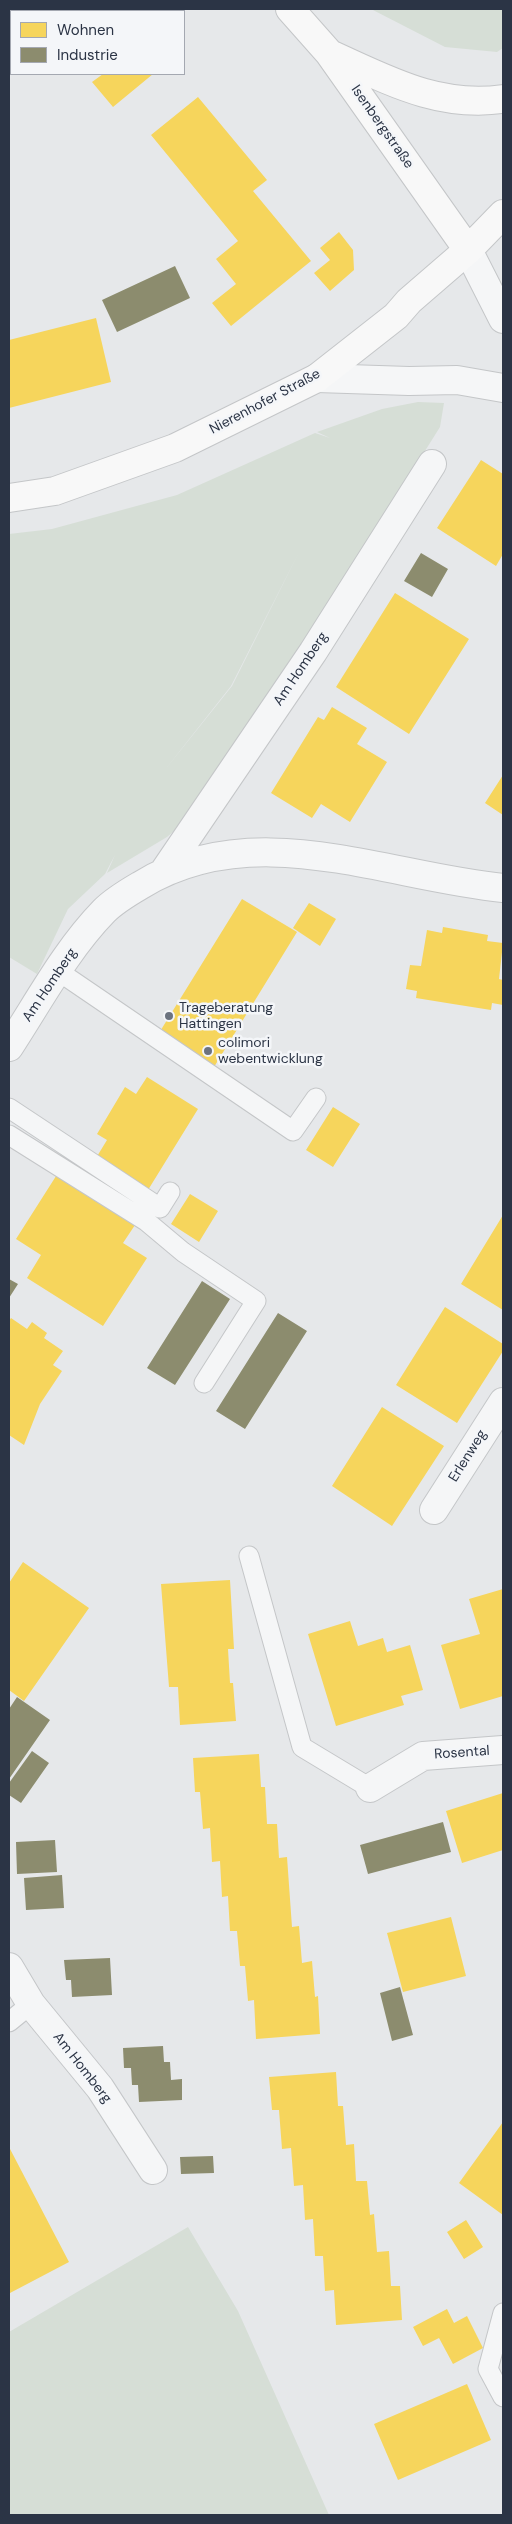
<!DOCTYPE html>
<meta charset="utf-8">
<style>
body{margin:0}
#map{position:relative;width:512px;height:2524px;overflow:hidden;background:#e6e8ea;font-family:"DM Sans",sans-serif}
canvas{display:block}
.frame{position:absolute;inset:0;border:10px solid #2b3445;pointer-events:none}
.legend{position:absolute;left:10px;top:10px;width:175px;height:65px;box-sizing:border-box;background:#f4f6f9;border:1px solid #a4a8b1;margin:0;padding:6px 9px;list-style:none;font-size:15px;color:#2b3445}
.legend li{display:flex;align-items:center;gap:10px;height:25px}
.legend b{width:25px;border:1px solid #a4a8b1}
</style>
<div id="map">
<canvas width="512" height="2524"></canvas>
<div class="frame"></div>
<ul class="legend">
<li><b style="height:14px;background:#f6d55c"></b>Wohnen</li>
<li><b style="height:14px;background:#8c8c6e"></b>Industrie</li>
</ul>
</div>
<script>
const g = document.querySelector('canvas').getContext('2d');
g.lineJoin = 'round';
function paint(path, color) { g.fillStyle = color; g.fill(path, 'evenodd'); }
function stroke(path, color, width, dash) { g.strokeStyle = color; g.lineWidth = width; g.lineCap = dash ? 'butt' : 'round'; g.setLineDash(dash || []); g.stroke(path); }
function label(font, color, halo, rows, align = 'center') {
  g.font = font + ' "DM Sans",sans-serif'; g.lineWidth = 5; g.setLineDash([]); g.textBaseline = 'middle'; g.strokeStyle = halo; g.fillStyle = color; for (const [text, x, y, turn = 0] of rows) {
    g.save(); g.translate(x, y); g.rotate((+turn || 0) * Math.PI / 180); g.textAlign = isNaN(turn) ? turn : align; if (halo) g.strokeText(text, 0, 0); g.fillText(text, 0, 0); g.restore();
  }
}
const green = new Path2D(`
 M 371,9 L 503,9 L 503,48 L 497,52 L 445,47 Z
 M 418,402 L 444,403 L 440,427 L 201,808 L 167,837 L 107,873 L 115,855 L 105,874 L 68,909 L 37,974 L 9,957 L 9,534 L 52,529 L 177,495 L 315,433 L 330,438 L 317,432 L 382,409 ZM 298,554 L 232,686 L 164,771 L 231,686 Z
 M 188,2227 L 238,2311 L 329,2515 L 9,2515 L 9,2332 Z`);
const homes = new Path2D(`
 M 48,9 L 94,9 L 91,11 L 50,11 Z
 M 103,74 L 153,74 L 113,107 L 92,82 Z
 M 198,97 L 267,180 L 253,191 L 311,261 L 231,326 L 212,303 L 236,284 L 216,259 L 238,241 L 151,135 Z
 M 339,232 L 353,250 L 354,270 L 330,291 L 314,273 L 330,260 L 320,248 Z
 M 96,318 L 111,382 L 9,408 L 9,340 Z
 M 481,460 L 503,474 L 503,554 L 496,566 L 437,528 Z
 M 395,593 L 469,639 L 409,734 L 336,687 Z
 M 332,707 L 367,728 L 357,744 L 387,762 L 350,822 L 321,804 L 312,818 L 271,793 L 318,717 L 324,720 Z
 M 503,775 L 503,815 L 485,803 Z
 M 242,899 L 297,932 L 214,1067 L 159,1033 Z
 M 309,903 L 336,919 L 320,946 L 293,928 Z
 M 443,927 L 488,935 L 487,941 L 503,943 L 499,979 L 503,980 L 503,1005 L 492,1003 L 491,1010 L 453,1004 L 416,998 L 417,991 L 406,989 L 410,965 L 421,966 L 427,930 L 442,933 Z
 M 147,1077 L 198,1109 L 148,1190 L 96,1158 L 107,1140 L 97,1134 L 125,1087 L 136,1094 Z
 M 333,1107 L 360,1124 L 333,1167 L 306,1150 Z
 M 58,1173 L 137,1222 L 123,1243 L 147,1258 L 103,1326 L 27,1278 L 41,1255 L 16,1239 Z
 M 190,1194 L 218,1211 L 199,1242 L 171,1224 Z
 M 503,1215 L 503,1310 L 461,1284 Z
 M 445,1307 L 503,1344 L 503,1351 L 457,1423 L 396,1385 Z
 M 11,1318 L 27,1329 L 32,1322 L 47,1333 L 44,1338 L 63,1351 L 53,1365 L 62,1371 L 40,1404 L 24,1445 L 9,1435 L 9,1321 Z
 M 382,1407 L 444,1446 L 392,1526 L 332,1486 Z
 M 23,1562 L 89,1608 L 24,1701 L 9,1690 L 9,1583 Z
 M 230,1580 L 234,1649 L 228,1649 L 230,1683 L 233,1683 L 236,1721 L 180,1725 L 178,1687 L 169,1687 L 161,1584 Z
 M 503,1589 L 503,1696 L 460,1709 L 441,1645 L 480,1634 L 469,1599 Z
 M 350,1621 L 358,1646 L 383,1638 L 387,1652 L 410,1645 L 423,1690 L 401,1696 L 404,1705 L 336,1726 L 308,1634 Z
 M 259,1754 L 261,1787 L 265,1787 L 267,1824 L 277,1824 L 279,1858 L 287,1857 L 292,1927 L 299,1926 L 302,1963 L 312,1961 L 315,1997 L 318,1996 L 320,2034 L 256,2039 L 254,2000 L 248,2001 L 245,1966 L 240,1966 L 237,1931 L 230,1931 L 228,1896 L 222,1897 L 220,1861 L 212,1862 L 210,1828 L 203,1829 L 200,1792 L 195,1792 L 193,1758 Z
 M 503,1793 L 503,1850 L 462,1863 L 446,1811 Z
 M 451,1917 L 466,1976 L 403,1992 L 387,1933 Z
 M 336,2072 L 338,2106 L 343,2106 L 346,2145 L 354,2144 L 356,2181 L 367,2181 L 370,2215 L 374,2214 L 377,2252 L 389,2251 L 391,2286 L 400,2286 L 402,2320 L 336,2325 L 334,2290 L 325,2291 L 323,2256 L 315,2256 L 313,2219 L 305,2220 L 303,2185 L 294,2186 L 291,2148 L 282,2149 L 279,2110 L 272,2110 L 269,2077 Z
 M 503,2122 L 503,2215 L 459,2183 Z
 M 9,2147 L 69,2262 L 10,2293 L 9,2292 Z
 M 466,2220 L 483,2247 L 464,2259 L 447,2232 Z
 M 447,2309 L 454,2323 L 467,2316 L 483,2348 L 453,2364 L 439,2338 L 423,2346 L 413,2327 Z
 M 467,2384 L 491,2440 L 398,2480 L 374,2424 Z`);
const industry = new Path2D(`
 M 175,266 L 190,298 L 117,332 L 102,300 Z
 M 421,553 L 448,569 L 432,597 L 404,581 Z
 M 9,1279 L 18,1284 L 9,1298 Z
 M 202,1281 L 230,1299 L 175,1385 L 147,1368 Z
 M 278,1313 L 307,1331 L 245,1429 L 216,1411 Z
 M 17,1697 L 50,1720 L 9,1779 L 9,1709 Z
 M 32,1751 L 49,1763 L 21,1803 L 9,1795 L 9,1783 Z
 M 443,1822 L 451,1852 L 368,1874 L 360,1845 Z
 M 55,1840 L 57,1872 L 17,1874 L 16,1842 Z
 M 62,1875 L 64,1908 L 26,1910 L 24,1878 Z
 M 110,1958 L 112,1995 L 72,1997 L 71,1980 L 66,1980 L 64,1960 Z
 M 400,1987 L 413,2035 L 392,2041 L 380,1993 Z
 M 163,2046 L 164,2062 L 170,2062 L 171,2080 L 182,2079 L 182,2100 L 139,2102 L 138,2085 L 132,2085 L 131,2068 L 124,2068 L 123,2048 Z
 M 213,2156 L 214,2173 L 181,2174 L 180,2157 Z`);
const service = new Path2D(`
 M 58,971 L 293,1131 L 316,1098
 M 9,1108 L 160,1208 L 170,1192
 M 9,1135 L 146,1221 L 183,1252 L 256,1301 L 204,1383
 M 249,1556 L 302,1747 L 370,1788
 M 9,2022 L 31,2004
 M 503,2313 L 488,2369 L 503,2397`);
const minor = new Path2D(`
 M 468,250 L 503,319
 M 317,378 L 409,381 L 457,380 L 503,388
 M 165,870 L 313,652 L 432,464
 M 9,1047 C 39,1001 66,950 104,911 C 115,900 129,892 141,885 C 254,816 384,876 503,888
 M 434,1510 L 503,1402
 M 370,1788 L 423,1756 L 503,1750
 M 9,1967 L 31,2004 L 100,2088 L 153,2170`);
const secondary = new Path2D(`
 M 290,9 L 329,53 L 468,250
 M 330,54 C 388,80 437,108 503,99
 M 9,498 L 55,491 L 175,448 L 317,378 L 396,316 L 409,301 L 468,250 L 503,214`);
const markers = [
 [169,1016,5,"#6c737f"],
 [208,1051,5,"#6c737f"]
];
const streetNames = [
 ["Isenbergstraße",382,127,55],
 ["Nierenhofer Straße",265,402,-28],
 ["Am Homberg",301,669,-56],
 ["Am Homberg",50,985,-56],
 ["Erlenweg",468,1456,-58],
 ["Rosental",462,1753,-4],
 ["Am Homberg",82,2068,52]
];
const poiNames = [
 ["Trageberatung",179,1008],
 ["Hattingen",179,1024],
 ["colimori",218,1043],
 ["webentwicklung",218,1059]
];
paint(green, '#d6ded6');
paint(homes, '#f6d55c');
paint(industry, '#8c8c6e');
stroke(service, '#c4c6c8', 21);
stroke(minor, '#c4c6c8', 30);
stroke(secondary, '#c4c6c8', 30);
stroke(service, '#f5f6f7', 19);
stroke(minor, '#f5f6f7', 28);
stroke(secondary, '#f8f8f8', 28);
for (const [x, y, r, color] of markers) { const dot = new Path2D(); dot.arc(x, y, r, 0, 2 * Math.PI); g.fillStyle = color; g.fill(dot); stroke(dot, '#f4f6f9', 2); }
label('14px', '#2b3445', '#f4f6f9', streetNames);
label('14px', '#2b3445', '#f4f6f9', poiNames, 'left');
</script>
